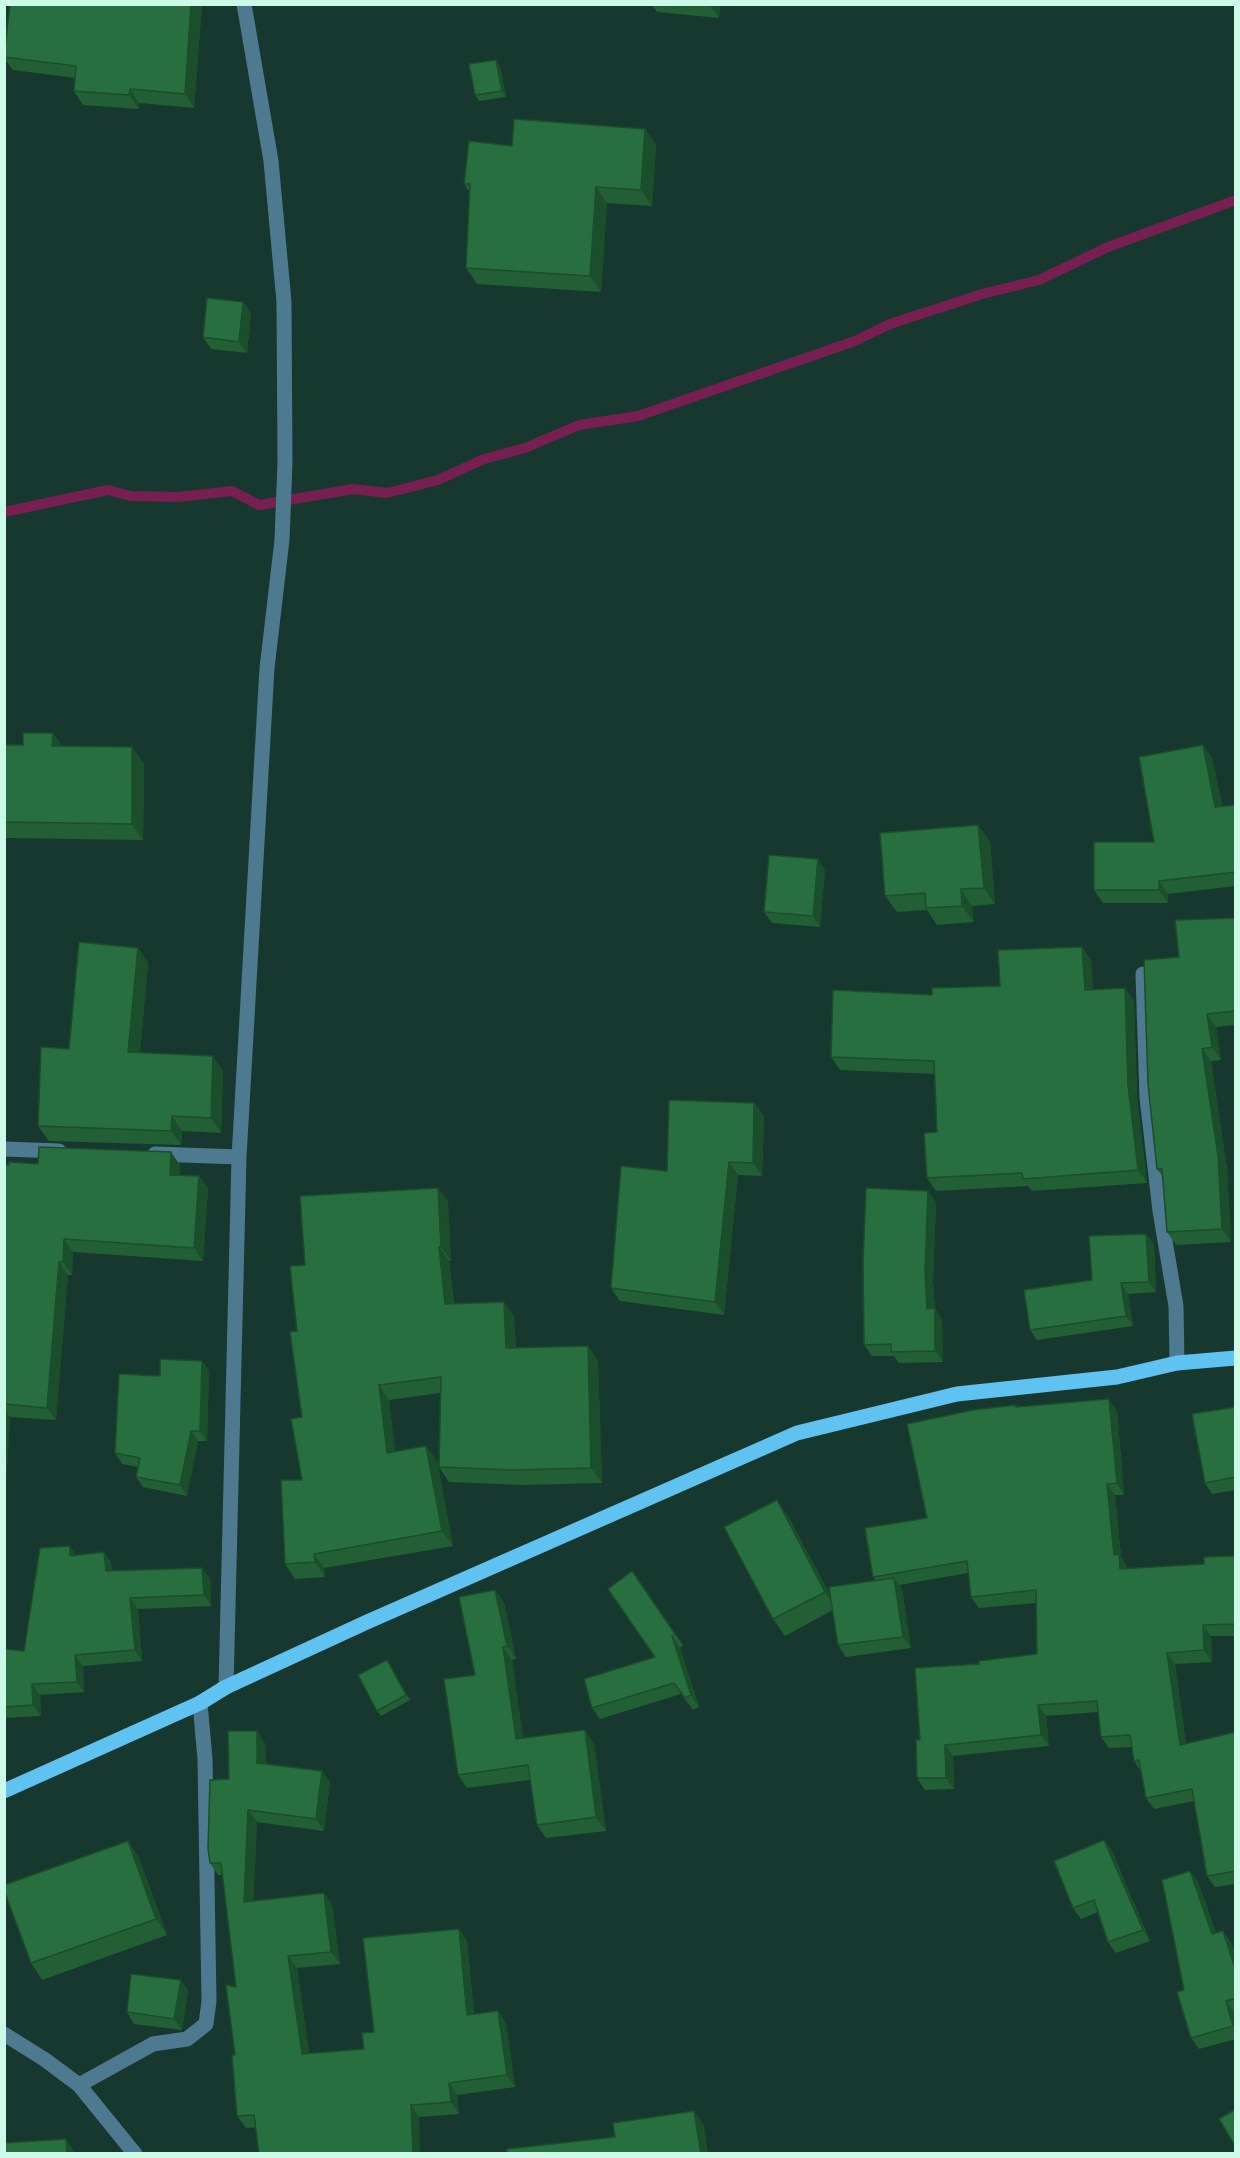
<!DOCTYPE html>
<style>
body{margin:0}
#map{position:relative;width:1240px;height:2158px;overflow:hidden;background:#17382e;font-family:Figtree,sans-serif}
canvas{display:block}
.frame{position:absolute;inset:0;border:6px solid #cbfae9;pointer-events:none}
</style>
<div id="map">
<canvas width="1240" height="2158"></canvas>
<div class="frame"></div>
</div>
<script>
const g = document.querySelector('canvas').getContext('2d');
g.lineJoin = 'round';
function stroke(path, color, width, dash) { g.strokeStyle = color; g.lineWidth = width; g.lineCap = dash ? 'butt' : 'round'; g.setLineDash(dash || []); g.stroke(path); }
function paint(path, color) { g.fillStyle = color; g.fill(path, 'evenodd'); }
const stream = new Path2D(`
 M 4,512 L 108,490 L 131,496 L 178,497 L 232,491 L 259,505 L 353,489 L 387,493 L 438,480 L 484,459 L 525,448 L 579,425 L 638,416 L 855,341 L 890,324 L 982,294 L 1039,280 L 1108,247 L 1236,200`);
const minor = new Path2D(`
 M 1143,974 L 1147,1098 L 1160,1211 L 1176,1306 L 1177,1363
 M 4,1149 L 59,1151
 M 155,1154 L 239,1157
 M 226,1687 L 239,1157 L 267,668 L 282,540 L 285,462 L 284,302 L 271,161 L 244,4
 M 4,2034 L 44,2059 L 79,2085 L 135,2154
 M 79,2085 L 153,2044 L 187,2039 L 206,2024 L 209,2001 L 205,1759 L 200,1703`);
const major = new Path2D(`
 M 4,1791 L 200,1703 L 226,1687 L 367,1622 L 797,1433 L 957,1394 L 1117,1377 L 1177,1363 L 1236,1358`);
const wall = new Path2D(`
 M 10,4 L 202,4 L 194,108 L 139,103 L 139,109 L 83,105 L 74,91 L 75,78 L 13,70 L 4,58 L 4,50 Z
 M 651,4 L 720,4 L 719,18 L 657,12 Z
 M 500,66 L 506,97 L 479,101 L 475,95 Z
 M 645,129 L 656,145 L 652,206 L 607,203 L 601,292 L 477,284 L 466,268 L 470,193 L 464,184 L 512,146 Z
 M 243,302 L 251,313 L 247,353 L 211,349 L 203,337 Z
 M 53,733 L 62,746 L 144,763 L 143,840 L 4,838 L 4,745 L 23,745 Z
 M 1212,757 L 1222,806 L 1236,805 L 1236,886 L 1168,894 L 1168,903 L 1103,903 L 1094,890 L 1154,842 Z
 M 990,841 L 995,904 L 972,906 L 974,922 L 937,925 L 927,910 L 897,912 L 885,896 Z
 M 825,870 L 820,927 L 772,923 L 764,912 Z
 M 1236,918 L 1236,1025 L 1216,1027 L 1221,1060 L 1211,1061 L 1227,1169 L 1231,1242 L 1176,1245 L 1167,1232 L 1163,1177 L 1157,1169 L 1179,957 Z
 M 1082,947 L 1091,960 L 1093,990 L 1125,988 L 1134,1001 L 1137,1098 L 1147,1183 L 1032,1191 L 1028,1186 L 936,1191 L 927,1178 L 937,1132 L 935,1074 L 840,1070 L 831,1057 L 932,995 L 1000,986 Z
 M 138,948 L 148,963 L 140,1052 L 223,1071 L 221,1133 L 182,1131 L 181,1145 L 49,1141 L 38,1126 L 69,1049 Z
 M 754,1103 L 764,1116 L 762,1176 L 738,1175 L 724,1315 L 620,1301 L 611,1288 L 667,1171 Z
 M 4,1164 L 38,1164 L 180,1165 L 179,1175 L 199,1176 L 208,1189 L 203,1261 L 73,1252 L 72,1275 L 68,1275 L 56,1420 L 10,1417 L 6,1483 L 4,1483 Z
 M 438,1188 L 448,1202 L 451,1261 L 449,1261 L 454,1303 L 514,1316 L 516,1348 L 588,1346 L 598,1361 L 602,1483 L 523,1485 L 449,1482 L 439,1467 L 440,1393 L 389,1400 L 395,1451 L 437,1460 L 453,1546 L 324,1568 L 325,1577 L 295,1579 L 285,1564 L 302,1480 L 302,1417 L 297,1331 L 305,1265 Z
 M 936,1202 L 933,1282 L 935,1308 L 942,1320 L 943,1362 L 899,1363 L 894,1356 L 872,1356 L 864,1345 Z
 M 1146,1234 L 1154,1244 L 1156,1292 L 1128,1294 L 1133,1326 L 1037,1340 L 1030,1330 Z
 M 202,1361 L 209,1371 L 207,1441 L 198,1441 L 187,1496 L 143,1487 L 136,1477 L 138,1467 L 122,1464 L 115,1453 L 160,1376 Z
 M 1016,1405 L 1017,1407 L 1117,1411 L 1124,1495 L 1115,1495 L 1121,1557 L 1127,1566 L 1127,1569 L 1204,1564 L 1236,1556 L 1236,1636 L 1211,1636 L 1212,1662 L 1175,1664 L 1186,1744 L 1236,1732 L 1236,1884 L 1215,1887 L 1207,1876 L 1194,1801 L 1154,1809 L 1146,1798 L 1141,1771 L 1134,1761 L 1132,1747 L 1109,1748 L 1101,1737 L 1098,1712 L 1046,1716 L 1049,1746 L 953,1756 L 954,1789 L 925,1790 L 917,1778 L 920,1740 L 979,1664 L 1037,1654 L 1036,1603 L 979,1608 L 971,1597 L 968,1573 L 899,1585 L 902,1589 L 911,1648 L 846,1657 L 838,1645 L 833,1610 L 785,1636 L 773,1619 L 788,1516 L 831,1597 L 876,1581 L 873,1577 L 927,1518 Z
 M 1236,1407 L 1236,1490 L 1212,1494 L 1205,1483 Z
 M 104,1552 L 111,1563 L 112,1571 L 210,1578 L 211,1606 L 138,1609 L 142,1661 L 83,1666 L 84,1692 L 40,1695 L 41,1716 L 4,1718 L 4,1649 L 24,1651 L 76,1555 Z
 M 632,1571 L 683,1645 L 680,1648 L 699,1707 L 693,1710 L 681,1694 L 600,1719 L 592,1708 L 655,1657 Z
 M 495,1590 L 504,1603 L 516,1659 L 512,1660 L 523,1738 L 594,1743 L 606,1831 L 546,1838 L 537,1825 L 530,1780 L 467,1788 L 458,1775 L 475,1675 Z
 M 391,1666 L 410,1700 L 381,1716 L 377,1711 Z
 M 265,1743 L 266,1764 L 322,1771 L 330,1783 L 324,1831 L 257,1822 L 253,1901 L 324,1893 L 332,1905 L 340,1964 L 297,1968 L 309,2053 L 364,2049 L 374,2032 L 459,1929 L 467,1941 L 474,2014 L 498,2011 L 506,2023 L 515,2087 L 457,2095 L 459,2114 L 419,2117 L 246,2128 L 237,2116 L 235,2055 L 236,1987 L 223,1875 L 218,1875 L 210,1863 L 229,1779 Z
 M 1104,1840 L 1112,1851 L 1150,1941 L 1116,1953 L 1108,1942 L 1098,1912 L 1081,1919 L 1073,1908 Z
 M 128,1841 L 139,1858 L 167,1935 L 42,1980 L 31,1963 Z
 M 1198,1882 L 1216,1933 L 1231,1942 L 1236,1957 L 1236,2011 L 1233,2012 L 1236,2019 L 1236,2039 L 1199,2049 L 1191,2038 L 1184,1990 Z
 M 181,1980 L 188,1991 L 182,2030 L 134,2024 L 127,2012 Z`);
const shadedWall = new Path2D(`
 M 191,4 L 202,4 L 194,108 L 185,94 Z
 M 709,4 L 720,4 L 719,18 Z
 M 496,60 L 500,66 L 506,97 L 502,91 Z
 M 130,89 L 139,103 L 139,109 L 129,95 Z
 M 645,129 L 656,145 L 652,206 L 641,190 Z
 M 596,187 L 607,203 L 601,292 L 590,276 Z
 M 243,302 L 251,313 L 247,353 L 239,342 Z
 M 53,733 L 64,749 L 52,746 Z
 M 1203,745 L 1212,757 L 1224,820 L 1215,807 Z
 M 132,747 L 144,763 L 143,840 L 132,824 Z
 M 978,825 L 990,841 L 995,904 L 984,888 Z
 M 818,859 L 825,870 L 820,927 L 813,916 Z
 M 1159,881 L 1168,894 L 1168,903 L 1159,890 Z
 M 961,889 L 972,906 L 974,922 L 962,906 Z
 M 1082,947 L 1091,960 L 1094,1003 L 1085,990 Z
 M 138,948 L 148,963 L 139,1066 L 128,1052 Z
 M 1125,988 L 1134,1001 L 1137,1098 L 1147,1183 L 1138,1170 L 1128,1085 Z
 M 1207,1014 L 1216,1027 L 1221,1060 L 1212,1047 Z
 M 1202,1049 L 1211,1061 L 1227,1169 L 1231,1242 L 1222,1229 Z
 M 213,1056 L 223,1071 L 221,1133 L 211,1118 Z
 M 754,1103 L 764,1116 L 762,1176 L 753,1163 Z
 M 172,1116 L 182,1131 L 181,1145 L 171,1131 Z
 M 171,1152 L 180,1165 L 179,1187 L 170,1175 Z
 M 729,1162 L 738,1175 L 724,1315 L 715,1302 Z
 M 199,1176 L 208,1189 L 203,1261 L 194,1248 Z
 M 438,1188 L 448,1202 L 451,1261 L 441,1247 Z
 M 928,1191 L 936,1202 L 933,1282 L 935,1314 L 935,1308 L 942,1320 L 943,1362 L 935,1351 L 927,1309 L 925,1271 Z
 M 1146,1234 L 1154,1244 L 1156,1292 L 1149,1282 Z
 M 64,1239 L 73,1252 L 72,1275 L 63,1262 Z
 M 439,1247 L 449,1261 L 455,1318 L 445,1304 Z
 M 59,1262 L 68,1275 L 56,1420 L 47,1408 Z
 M 1121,1283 L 1128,1294 L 1133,1326 L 1126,1316 Z
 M 504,1302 L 514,1316 L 516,1362 L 506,1348 Z
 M 588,1346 L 598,1361 L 602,1483 L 591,1468 Z
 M 202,1361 L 209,1371 L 207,1441 L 200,1431 Z
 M 379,1385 L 389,1400 L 397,1467 L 387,1453 Z
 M 1109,1399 L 1117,1411 L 1124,1495 L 1117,1483 Z
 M 4,1409 L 10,1417 L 6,1483 L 4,1481 Z
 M 191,1431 L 198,1441 L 187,1496 L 180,1485 Z
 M 426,1446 L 437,1460 L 453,1546 L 442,1531 Z
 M 1107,1484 L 1115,1495 L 1121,1557 L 1127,1566 L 1128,1581 L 1120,1569 L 1114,1555 Z
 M 777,1500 L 788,1516 L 836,1608 L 825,1592 Z
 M 70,1546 L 77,1557 L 70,1556 Z
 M 104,1552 L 111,1563 L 113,1582 L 106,1571 Z
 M 314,1554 L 324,1568 L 325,1577 L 315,1562 Z
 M 202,1568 L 210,1578 L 211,1606 L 204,1595 Z
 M 894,1578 L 902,1589 L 911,1648 L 903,1637 Z
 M 495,1590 L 504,1603 L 516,1659 L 507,1646 Z
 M 130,1598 L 138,1609 L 142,1661 L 135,1650 Z
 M 1203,1625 L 1211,1636 L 1212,1662 L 1204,1650 Z
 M 672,1636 L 680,1648 L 699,1707 L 691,1695 Z
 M 503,1647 L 512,1660 L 525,1753 L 516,1739 Z
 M 1167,1653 L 1175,1664 L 1188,1757 L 1180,1745 Z
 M 75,1655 L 83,1666 L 84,1692 L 77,1682 Z
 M 387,1660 L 391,1666 L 410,1700 L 406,1695 Z
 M 32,1684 L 40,1695 L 41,1716 L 33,1705 Z
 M 1038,1705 L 1046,1716 L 1049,1746 L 1041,1735 Z
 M 585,1730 L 594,1743 L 606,1831 L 596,1817 Z
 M 257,1731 L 265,1743 L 266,1775 L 257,1763 Z
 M 945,1745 L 953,1756 L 954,1789 L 946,1778 Z
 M 322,1771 L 330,1783 L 324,1831 L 316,1819 Z
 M 248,1810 L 257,1822 L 253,1914 L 244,1902 Z
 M 1104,1840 L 1112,1851 L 1150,1941 L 1143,1930 Z
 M 128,1841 L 139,1858 L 167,1935 L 156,1919 Z
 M 1190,1871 L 1198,1882 L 1220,1946 L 1212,1934 Z
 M 324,1893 L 332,1905 L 340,1964 L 331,1952 Z
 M 459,1929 L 467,1941 L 475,2027 L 467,2015 Z
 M 1223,1931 L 1231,1942 L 1236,1957 L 1236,1971 Z
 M 288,1956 L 297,1968 L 311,2066 L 302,2054 Z
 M 181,1980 L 188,1991 L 182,2030 L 174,2019 Z
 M 1226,2001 L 1233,2012 L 1236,2019 L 1236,2029 L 1233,2026 Z
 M 498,2011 L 506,2023 L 515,2087 L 507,2075 Z
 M 449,2083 L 457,2095 L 459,2114 L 451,2102 Z
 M 411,2105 L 419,2117 L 420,2154 L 413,2154 Z
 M 694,2111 L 704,2125 L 708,2154 L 701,2154 Z
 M 66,2139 L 74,2151 L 74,2154 L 67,2154 Z`);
const building = new Path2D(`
 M 10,4 L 191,4 L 185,94 L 130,89 L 129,95 L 74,91 L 76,66 L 4,57 Z
 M 496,60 L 502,91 L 475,95 L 469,64 Z
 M 514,119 L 645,129 L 641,190 L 596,187 L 590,276 L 466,268 L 470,184 L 464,184 L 469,141 L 512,146 Z
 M 207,298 L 243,302 L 239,342 L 203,337 Z
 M 23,733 L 53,733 L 52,746 L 132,747 L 132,824 L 4,822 L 4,745 L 23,745 Z
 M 1203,745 L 1215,807 L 1236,805 L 1236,872 L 1159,881 L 1159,890 L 1094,890 L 1094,842 L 1154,842 L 1139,757 Z
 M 978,825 L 984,888 L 961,889 L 962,906 L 926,908 L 925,893 L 885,896 L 880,833 Z
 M 769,855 L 818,859 L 813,916 L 764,912 Z
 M 1236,918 L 1236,1011 L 1207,1014 L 1212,1047 L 1202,1049 L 1218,1156 L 1222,1229 L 1167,1232 L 1162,1169 L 1157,1169 L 1148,1084 L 1144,960 L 1179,957 L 1175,920 Z
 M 79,942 L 138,948 L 128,1052 L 213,1056 L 211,1118 L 172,1116 L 171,1131 L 38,1126 L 41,1047 L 69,1049 Z
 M 1082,947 L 1085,990 L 1125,988 L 1128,1085 L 1138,1170 L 1023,1179 L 1022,1173 L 927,1178 L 924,1133 L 937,1132 L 934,1061 L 831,1057 L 833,990 L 932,995 L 932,988 L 1000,986 L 998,950 Z
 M 669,1100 L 754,1103 L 753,1163 L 729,1162 L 715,1302 L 611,1288 L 621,1166 L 667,1171 Z
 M 39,1147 L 171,1152 L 170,1175 L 199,1176 L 194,1248 L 64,1239 L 63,1262 L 59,1262 L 47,1408 L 4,1404 L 4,1164 L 9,1165 L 9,1162 L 38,1164 Z
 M 438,1188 L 441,1247 L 439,1247 L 445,1304 L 504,1302 L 506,1348 L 588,1346 L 591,1468 L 513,1470 L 439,1467 L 441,1377 L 379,1385 L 387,1453 L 426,1446 L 442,1531 L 314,1554 L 315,1562 L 285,1564 L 281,1480 L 302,1480 L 291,1419 L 302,1417 L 290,1332 L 297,1331 L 290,1266 L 305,1265 L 300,1196 Z
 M 866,1188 L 928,1191 L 925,1271 L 927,1309 L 935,1308 L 935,1351 L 891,1352 L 891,1344 L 864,1345 L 863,1262 Z
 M 1146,1234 L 1149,1282 L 1121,1283 L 1126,1316 L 1030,1330 L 1024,1290 L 1092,1280 L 1089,1236 Z
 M 160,1359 L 202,1361 L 200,1431 L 191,1431 L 180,1485 L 136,1477 L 140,1458 L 115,1453 L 119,1374 L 160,1376 Z
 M 1109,1399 L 1117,1483 L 1107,1484 L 1114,1555 L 1119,1554 L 1120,1569 L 1204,1564 L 1204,1557 L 1236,1556 L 1236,1624 L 1203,1625 L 1204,1650 L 1167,1653 L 1180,1745 L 1236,1732 L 1236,1871 L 1207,1876 L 1192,1789 L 1146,1798 L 1139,1760 L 1134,1761 L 1130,1735 L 1101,1737 L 1097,1701 L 1038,1705 L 1041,1735 L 945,1745 L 946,1778 L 917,1778 L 916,1740 L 920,1740 L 915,1668 L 979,1664 L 979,1661 L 1037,1654 L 1036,1590 L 971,1597 L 967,1561 L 873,1577 L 865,1528 L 927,1518 L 907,1424 L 973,1410 L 1016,1405 L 1016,1407 Z
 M 1236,1407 L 1236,1477 L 1205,1483 L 1192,1414 Z
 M 777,1500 L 825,1592 L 773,1619 L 724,1527 Z
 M 70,1546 L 70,1556 L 104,1552 L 106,1571 L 202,1568 L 204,1595 L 130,1598 L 135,1650 L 75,1655 L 77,1682 L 32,1684 L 33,1705 L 4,1707 L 4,1649 L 24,1651 L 40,1548 Z
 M 632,1571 L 675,1634 L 672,1636 L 691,1695 L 685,1698 L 674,1683 L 592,1708 L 584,1679 L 655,1657 L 608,1589 Z
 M 894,1578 L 903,1637 L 838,1645 L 829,1587 Z
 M 495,1590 L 507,1646 L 503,1647 L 516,1739 L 585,1730 L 596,1817 L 537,1825 L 528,1765 L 458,1775 L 444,1679 L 475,1675 L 459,1597 Z
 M 387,1660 L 406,1695 L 377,1711 L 358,1675 Z
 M 228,1731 L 257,1731 L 257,1763 L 322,1771 L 316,1819 L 248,1810 L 244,1902 L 324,1893 L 331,1952 L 288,1956 L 302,2054 L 364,2049 L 362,2033 L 374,2032 L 363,1938 L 459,1929 L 467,2015 L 498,2011 L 507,2075 L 449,2083 L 451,2102 L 411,2105 L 413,2154 L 259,2154 L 254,2115 L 237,2116 L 232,2055 L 235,2055 L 226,1985 L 236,1987 L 221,1863 L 210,1863 L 208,1848 L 210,1780 L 229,1779 Z
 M 1104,1840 L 1143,1930 L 1108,1942 L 1094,1900 L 1073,1908 L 1054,1861 Z
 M 128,1841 L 156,1919 L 31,1963 L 4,1890 L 4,1885 Z
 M 1190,1871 L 1212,1934 L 1223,1931 L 1236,1971 L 1236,1998 L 1226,2001 L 1233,2026 L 1191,2038 L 1177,1992 L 1184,1990 L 1162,1880 Z
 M 131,1974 L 181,1980 L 174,2019 L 127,2012 Z
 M 1236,2109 L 1236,2147 L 1219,2119 Z
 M 694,2111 L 701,2154 L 507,2154 L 507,2149 L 615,2137 L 613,2123 Z
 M 66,2139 L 67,2154 L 4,2154 L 4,2143 Z`);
stroke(stream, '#781f51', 10);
stroke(minor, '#4d7a90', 15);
stroke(major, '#5fc2f0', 15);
paint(wall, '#225f35');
paint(shadedWall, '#1b4e2b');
paint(building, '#276f3e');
stroke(building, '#1b4e2b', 1.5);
</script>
